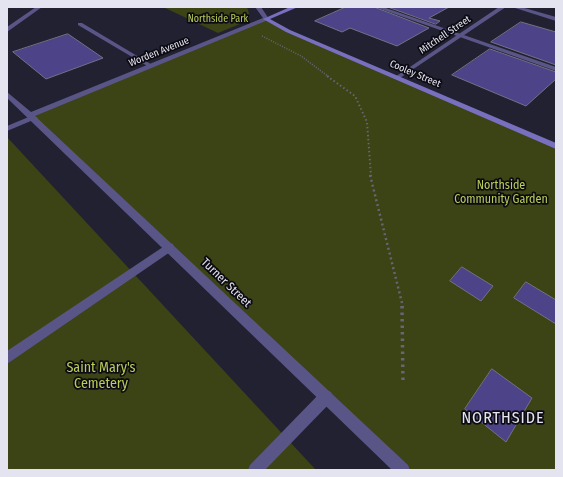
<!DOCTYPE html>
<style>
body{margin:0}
#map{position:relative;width:563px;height:477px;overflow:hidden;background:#222131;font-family:"Fira Sans Condensed",sans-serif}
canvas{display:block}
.frame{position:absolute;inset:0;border:8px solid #e4e4f0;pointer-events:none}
</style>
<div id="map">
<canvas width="563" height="477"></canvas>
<div class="frame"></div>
</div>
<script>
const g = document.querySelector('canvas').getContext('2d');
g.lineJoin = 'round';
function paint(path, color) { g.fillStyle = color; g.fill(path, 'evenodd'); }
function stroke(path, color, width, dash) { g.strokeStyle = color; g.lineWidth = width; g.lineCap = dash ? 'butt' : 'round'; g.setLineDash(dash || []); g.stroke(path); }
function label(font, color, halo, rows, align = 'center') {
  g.font = font + ' "Fira Sans Condensed",sans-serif'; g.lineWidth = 3.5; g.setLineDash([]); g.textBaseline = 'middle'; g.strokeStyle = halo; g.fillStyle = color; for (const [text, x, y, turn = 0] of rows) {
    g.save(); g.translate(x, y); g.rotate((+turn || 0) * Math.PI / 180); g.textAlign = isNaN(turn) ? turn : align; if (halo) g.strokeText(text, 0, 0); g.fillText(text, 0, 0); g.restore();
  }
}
const green = new Path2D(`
 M 163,7 L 247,7 L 250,17 L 247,21 L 218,33 Z
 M 266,19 L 272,23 L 556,146 L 556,470 L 403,470 L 31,115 Z
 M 7,137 L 316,470 L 7,470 Z`);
const building = new Path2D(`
 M 346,7 L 374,7 L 429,28 L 397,46 L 350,28 L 342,32 L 315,21 Z
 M 388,7 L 449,7 L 429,18 L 440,21 L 436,24 Z
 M 521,22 L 556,32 L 556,65 L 491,42 Z
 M 68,34 L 103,58 L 46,79 L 13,52 Z
 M 490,49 L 556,72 L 556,79 L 526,106 L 452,75 Z
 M 462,267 L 493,286 L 481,301 L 450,281 Z
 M 526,282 L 556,300 L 556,324 L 514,298 Z
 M 492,369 L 532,398 L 506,442 L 465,409 Z`);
const pathFar3 = new Path2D(`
 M 262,36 L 301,56 L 329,77`);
const pathFar2 = new Path2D(`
 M 327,76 L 355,96 L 367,122 L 371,176`);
const pathFar1 = new Path2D(`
 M 370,175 L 403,307`);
const path = new Path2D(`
 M 402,306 L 403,384`);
const lane = new Path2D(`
 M 375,7 L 383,7 L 556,67 L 556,71 Z
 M 78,23 L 82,23 L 154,66 L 149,67 L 78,25 Z
 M 31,116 L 34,116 L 38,118 L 7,131 L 7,126 Z
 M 169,243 L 173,244 L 174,247 L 173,250 L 7,364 L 7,351 Z
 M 326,390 L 331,392 L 333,397 L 331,402 L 265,470 L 248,470 L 250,465 L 321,392 Z`);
const street = new Path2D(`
 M 36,7 L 42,7 L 7,32 L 7,27 Z
 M 255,7 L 261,7 L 269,19 L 268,20 L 35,116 L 408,465 L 410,470 L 392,470 L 7,98 L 7,92 L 31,112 L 263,18 Z
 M 499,7 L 506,7 L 400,78 L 395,77 Z
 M 512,7 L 521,7 L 556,17 L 556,21 Z`);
const secondary = new Path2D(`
 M 290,7 L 298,7 L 270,19 L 290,30 L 556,143 L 556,149 L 286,32 L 263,19 Z`);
const farParknames = [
 ["Northside Park",218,19]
];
const farStreetnames = [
 ["Mitchell Street",445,35,-34],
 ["Worden Avenue",159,52,-22],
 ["Cooley Street",415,74,23]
];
const parkNames = [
 ["Northside",501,186],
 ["Community Garden",501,200]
];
const streetNames = [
 ["Turner Street",226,283,44]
];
const nearParknames = [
 ["Saint Mary's",101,368],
 ["Cemetery",101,384]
];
const nearNeighbourhoodnames = [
 ["NORTHSIDE",503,419]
];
paint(green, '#3c4315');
paint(building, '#4c4389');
stroke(building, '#727185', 1);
stroke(pathFar3, '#666674', 1.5, [1, 1.5]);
stroke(pathFar2, '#666674', 2, [1.5, 2.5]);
stroke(pathFar1, '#666674', 2.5, [2, 3]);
stroke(path, '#666674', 3.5, [2.5, 4]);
paint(lane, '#595586');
paint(street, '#595586');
paint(secondary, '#7870be');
label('10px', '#bbcd58', '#0c0b13', farParknames);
label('10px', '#e4e4f0', '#0c0b13', farStreetnames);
label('12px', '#bbcd58', '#0c0b13', parkNames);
label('12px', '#e4e4f0', '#0c0b13', streetNames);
label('14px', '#bbcd58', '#0c0b13', nearParknames);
g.letterSpacing = '1px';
label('16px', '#e4e4f0', '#0c0b13', nearNeighbourhoodnames);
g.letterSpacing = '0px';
</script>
